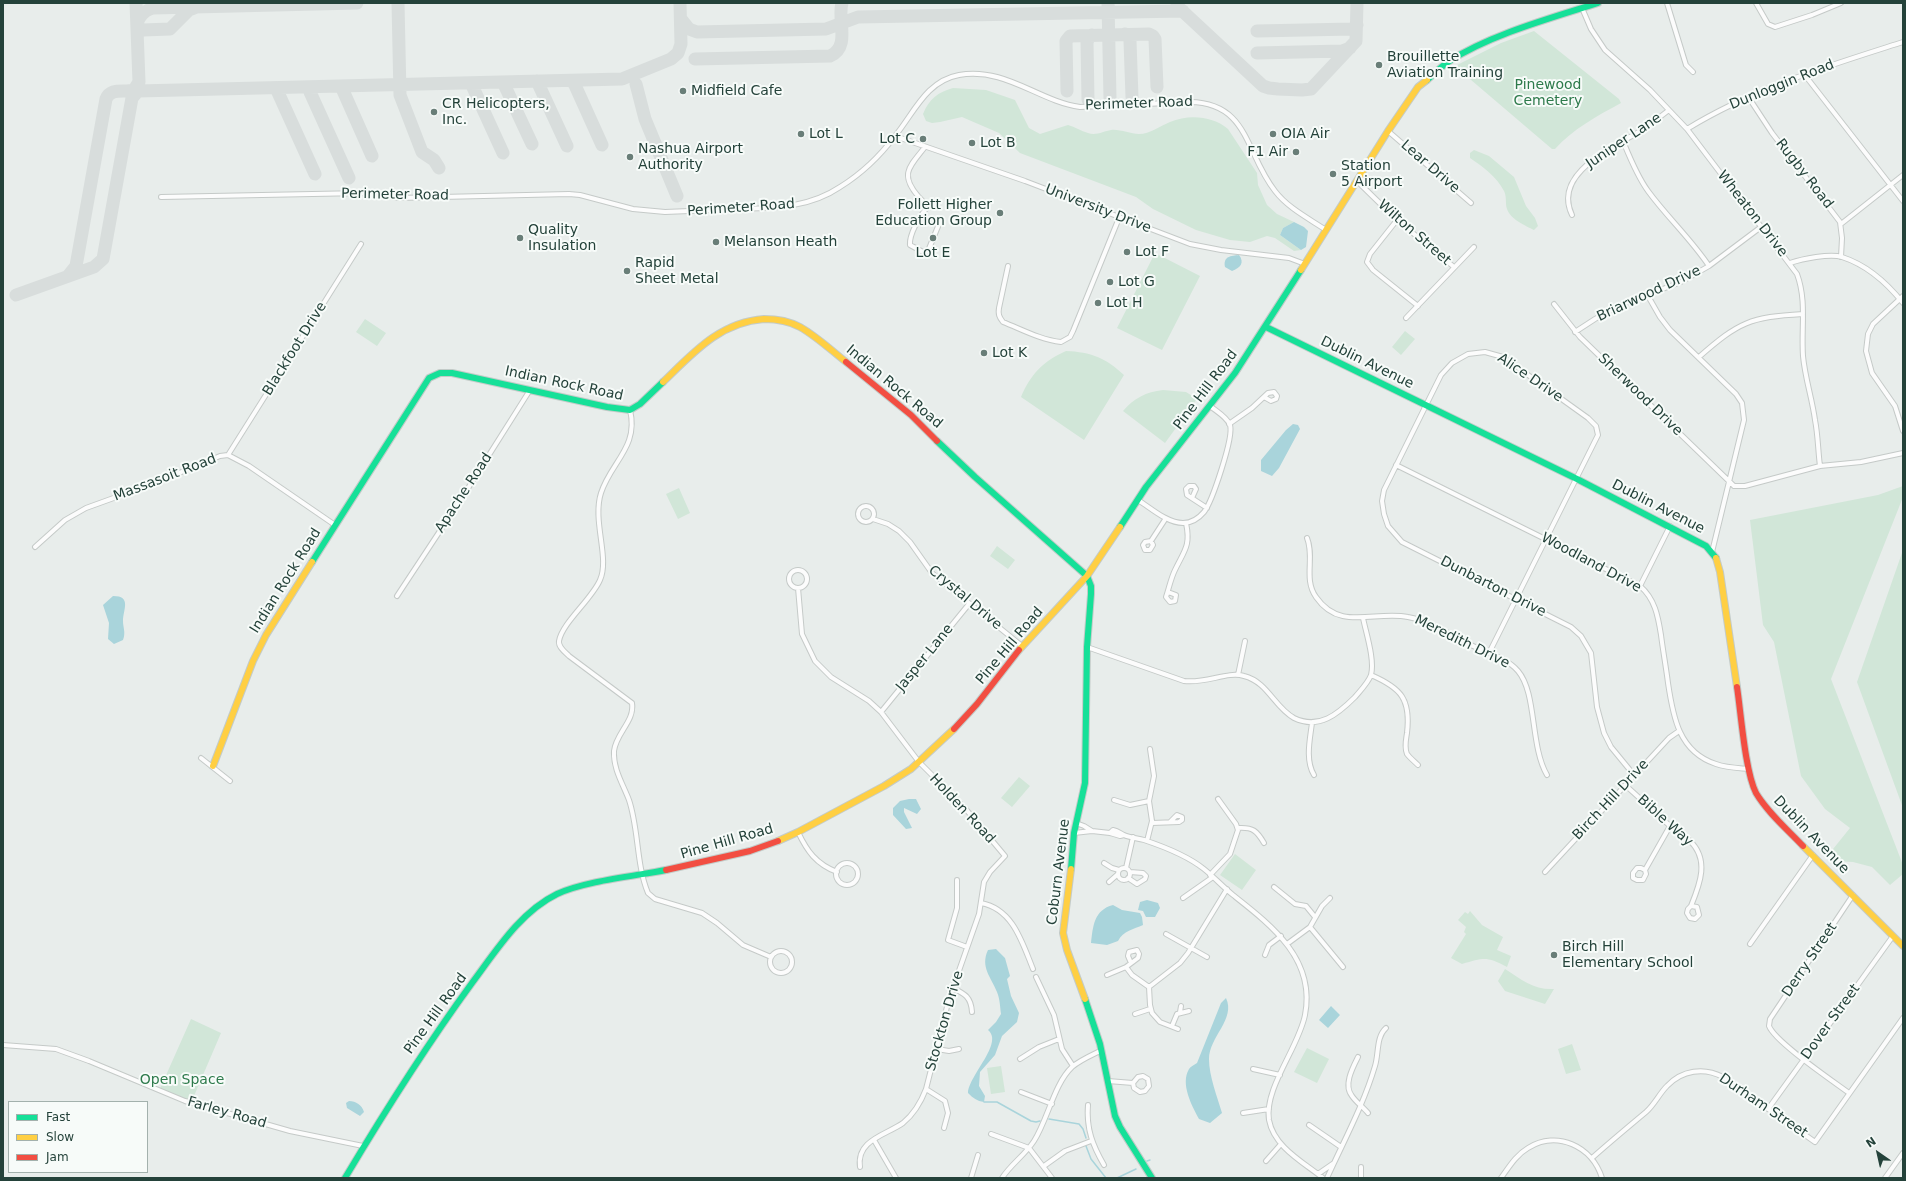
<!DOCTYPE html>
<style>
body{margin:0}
#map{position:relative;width:1906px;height:1181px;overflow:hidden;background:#e8edeb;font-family:"DejaVu Sans",sans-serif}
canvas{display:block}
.frame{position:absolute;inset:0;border:4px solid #24423a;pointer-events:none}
.legend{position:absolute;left:8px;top:1101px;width:140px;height:72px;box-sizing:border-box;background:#f7fbf9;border:1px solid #a3b1ad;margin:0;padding:5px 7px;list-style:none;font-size:12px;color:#24423a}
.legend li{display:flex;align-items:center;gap:8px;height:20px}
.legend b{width:20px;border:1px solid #a3b1ad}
.north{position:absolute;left:1858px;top:1133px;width:40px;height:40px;-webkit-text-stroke:3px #f7fbf9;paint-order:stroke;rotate:326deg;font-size:11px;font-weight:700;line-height:16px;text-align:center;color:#24423a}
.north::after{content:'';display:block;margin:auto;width:14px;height:18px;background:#24423a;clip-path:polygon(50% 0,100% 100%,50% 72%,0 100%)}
</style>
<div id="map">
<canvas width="1906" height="1181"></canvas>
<div class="frame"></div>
<ul class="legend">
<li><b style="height:5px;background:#16e098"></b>Fast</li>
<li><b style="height:5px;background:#ffcf43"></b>Slow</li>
<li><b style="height:5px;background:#f24e42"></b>Jam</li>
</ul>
<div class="north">N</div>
</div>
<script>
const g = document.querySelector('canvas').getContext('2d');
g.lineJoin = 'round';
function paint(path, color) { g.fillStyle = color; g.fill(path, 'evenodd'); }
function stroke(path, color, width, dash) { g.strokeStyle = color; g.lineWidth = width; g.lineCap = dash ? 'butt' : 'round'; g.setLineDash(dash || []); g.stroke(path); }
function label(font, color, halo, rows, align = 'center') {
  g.font = font + ' "DejaVu Sans",sans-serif'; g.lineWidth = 4; g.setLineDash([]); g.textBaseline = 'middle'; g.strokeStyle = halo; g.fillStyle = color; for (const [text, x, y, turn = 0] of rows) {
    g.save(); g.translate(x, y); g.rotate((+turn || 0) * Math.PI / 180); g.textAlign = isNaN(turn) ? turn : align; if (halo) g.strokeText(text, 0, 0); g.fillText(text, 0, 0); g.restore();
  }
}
const green = new Path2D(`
 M 1534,31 L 1619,99 L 1621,103 C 1597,116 1573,129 1555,149 L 1552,149 L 1457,68 L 1457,65 L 1501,43 Z
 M 953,88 L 986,90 L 1015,100 L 1029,128 L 1040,134 L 1068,125 C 1075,127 1081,131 1088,133 C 1096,136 1104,131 1111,130 C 1120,129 1130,134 1139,134 C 1150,134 1160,126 1170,122 C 1189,114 1213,116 1228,129 L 1257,173 L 1258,185 L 1267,205 L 1277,214 L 1294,222 L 1283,228 L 1280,235 L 1301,250 L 1294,251 L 1275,238 L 1267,236 L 1250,242 L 1230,240 L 1196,230 L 1153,209 L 1136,197 L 1020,153 L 999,133 L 962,117 L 940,122 L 932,123 L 926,121 L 923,114 C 929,99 938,92 953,88 Z
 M 1474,150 L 1489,156 L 1514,177 L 1526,206 L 1535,218 L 1538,226 L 1534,230 C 1526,226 1510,219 1507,209 C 1505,203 1507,197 1504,191 C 1497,177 1482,166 1470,158 L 1470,153 Z
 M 1155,253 L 1200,276 L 1162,350 L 1117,328 Z
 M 365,319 L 386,333 L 377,346 L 356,332 Z
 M 1405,331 L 1415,339 L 1401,355 L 1392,347 Z
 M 1066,351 C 1091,352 1106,358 1124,375 L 1084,440 L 1021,397 C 1031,374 1043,361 1066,351 Z
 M 1163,390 L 1186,392 L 1197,399 L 1165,443 L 1123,411 C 1134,398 1146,392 1163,390 Z
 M 1903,486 L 1903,497 L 1831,679 L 1903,865 L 1903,874 L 1890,885 L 1872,867 L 1853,862 L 1835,861 L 1829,854 L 1850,828 L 1825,809 L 1801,776 L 1774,642 L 1763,625 L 1750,520 L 1878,495 Z
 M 679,488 L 690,513 L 678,519 L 666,494 Z
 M 997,546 L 1015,560 L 1008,569 L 990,556 Z
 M 1903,550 L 1903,808 L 1857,682 Z
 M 1019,777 L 1030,786 L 1012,807 L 1001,798 Z
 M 1235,854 L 1256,870 L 1242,890 L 1220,875 Z
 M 1470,911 L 1482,925 L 1503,937 L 1497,950 L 1511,956 L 1507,967 C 1486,956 1484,958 1462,964 L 1451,958 L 1466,934 L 1464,932 L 1466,927 L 1458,920 L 1465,912 L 1468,914 Z
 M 1505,969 C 1522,980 1534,990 1554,989 L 1545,1004 L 1505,991 L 1498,981 Z
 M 191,1019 L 221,1033 L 191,1103 L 159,1091 Z
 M 1572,1044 L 1581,1070 L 1566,1074 L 1558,1049 Z
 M 1307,1048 L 1329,1059 L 1317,1083 L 1294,1072 Z
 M 1001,1066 L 1005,1092 L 991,1094 L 987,1068 Z`);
const water = new Path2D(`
 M 1294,222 L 1304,227 L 1308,231 L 1306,247 L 1301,250 L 1280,235 L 1283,228 Z
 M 1239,255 C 1245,263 1240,268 1232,271 L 1225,267 C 1223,256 1231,256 1239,255 Z
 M 1293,424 L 1298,425 L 1300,429 L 1279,468 L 1272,476 L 1261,471 L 1261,460 L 1286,430 Z
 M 113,596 C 132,596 123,610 123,621 C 123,628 126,632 123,640 L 114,644 L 108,639 L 109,623 L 103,605 Z
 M 909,799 L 916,799 L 921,809 L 917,814 L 904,808 L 904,812 L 912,828 L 906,829 L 893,815 L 893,808 L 900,801 Z
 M 1147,900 L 1158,903 L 1160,908 L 1155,917 L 1146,917 L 1143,911 L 1138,910 L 1140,902 Z
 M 1113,905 L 1122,910 L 1140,913 L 1142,917 L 1143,925 C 1134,929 1123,931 1118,941 L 1107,945 L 1091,943 C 1093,926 1094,910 1113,905 Z
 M 996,949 L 1005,958 L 1010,976 L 1007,979 L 1011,996 L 1019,1013 L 1017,1022 L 1002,1036 L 995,1055 L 980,1072 L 979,1086 L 985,1096 L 984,1102 C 977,1101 973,1098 968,1093 C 969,1075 1004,1043 988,1030 L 996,1022 L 1001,1014 C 1000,1007 1000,999 997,992 C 991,977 980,967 988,950 Z
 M 1226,998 C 1236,1019 1209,1037 1209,1059 C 1209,1076 1217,1096 1222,1113 L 1210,1123 L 1199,1119 C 1192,1106 1180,1084 1189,1069 C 1190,1067 1194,1065 1197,1063 L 1221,1003 Z
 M 1331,1006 L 1340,1015 L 1328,1028 L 1319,1020 Z
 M 349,1101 C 356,1101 362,1105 364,1112 L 360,1116 L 347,1108 L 346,1103 Z`);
const stream = new Path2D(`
 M 984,1102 L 997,1102 L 1031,1121 L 1036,1122 L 1040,1121
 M 1049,1119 L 1079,1124 L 1083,1129 L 1086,1138
 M 1086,1146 L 1091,1159 L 1106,1178
 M 1147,1161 L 1150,1160
 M 1117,1178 L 1136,1169`);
const taxiway = new Path2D(`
 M 398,3 L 400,95 L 422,152 L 434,160 L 439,168
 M 1108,3 L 1110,98
 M 1177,6 L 1263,86 L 1269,88 L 1278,89 L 1302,90 L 1311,89 L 1356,41 L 1357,3
 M 197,7 L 189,10 L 170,29 L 143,30 C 130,24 144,10 153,8 L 357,3
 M 681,19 L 689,29 L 697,32 L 826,29 L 858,17 L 1183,11
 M 1257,31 L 1352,29 L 1357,25
 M 1125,34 L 1129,37 L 1130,41 L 1132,97
 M 1257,53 L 1342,51 L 1350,48
 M 695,59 L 830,56 C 851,47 837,20 842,3
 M 537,81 L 567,146
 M 571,81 L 574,83 L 602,145
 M 503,82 L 532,144
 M 471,83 L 503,153
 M 636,84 L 645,119 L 677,196
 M 341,86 L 372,156
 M 310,87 L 310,92 L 349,178
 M 276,88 L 315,174
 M 1067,91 L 1066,41 L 1070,36 L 1149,34 L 1153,36 L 1155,39 L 1157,87
 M 1088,100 L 1087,42 L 1089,37 L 1092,35
 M 68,276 L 76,266 L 106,99 C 111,87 124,93 134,90 L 139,82 L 136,3
 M 16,295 L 94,267 L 103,259 L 132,98 L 138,91 L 622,79 L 671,59 L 678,53 L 681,44 L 680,3`);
const street = new Path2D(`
 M 1667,3 L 1686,65 L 1693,72
 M 1756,3 L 1768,24 L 1775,27 L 1812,15 L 1841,3
 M 1582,8 L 1591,29 L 1605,50 L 1650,90 L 1687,129 L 1797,274 C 1807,301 1801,328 1803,356 C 1805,378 1812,398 1815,420 C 1818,435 1818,451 1820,466
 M 1804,74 L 1903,201
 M 1749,98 L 1772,133 L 1840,222 L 1842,238 L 1841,257
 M 1687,129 C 1754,88 1828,66 1903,42
 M 1388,131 L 1471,203
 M 895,136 L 1025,181 L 1190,244 L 1221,250 L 1289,258 L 1305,264
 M 1623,141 C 1630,158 1637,176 1648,191 C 1667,217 1691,239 1709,266
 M 925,147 C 910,166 899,174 918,196 C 922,200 925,203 926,209 C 919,217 909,235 910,245 L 923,252 L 928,251 L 939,224
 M 1357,181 L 1397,220 L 1454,267
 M 161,197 L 363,193 L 398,198 L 569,194 L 580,195 L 633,209 L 665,212 C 690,211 714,210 738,209 C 774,208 809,208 840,187 C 861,174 880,156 895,136 C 914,113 926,81 959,75 C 1006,67 1038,101 1080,107 L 1190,102 C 1249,103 1245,153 1275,191 C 1288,208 1308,218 1326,230
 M 1572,215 C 1552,173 1613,148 1642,130 C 1651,124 1660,117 1669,110
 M 1397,220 L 1370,254 L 1367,262 L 1373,270 L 1418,306
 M 1841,224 L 1903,175
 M 1790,263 C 1802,259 1830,253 1842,257 C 1867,265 1887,283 1903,303
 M 1008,266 L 999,308 C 998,314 999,317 1003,322 C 1021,329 1041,340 1061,342 L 1070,337 L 1073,331 L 1119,218
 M 1648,296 L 1660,317 L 1670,330 L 1736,394 L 1742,403 L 1744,420 L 1712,552
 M 1903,296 L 1873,324 L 1868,334 L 1866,351 L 1872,373 L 1895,406 L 1903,431
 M 1554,304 L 1580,337 L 1734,486 L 1745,486 L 1820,466 L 1861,462 L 1903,453
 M 1406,318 L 1474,247
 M 1575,332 L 1595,319 L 1618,306 L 1681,282 L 1709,266 L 1761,227
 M 1699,357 C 1739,322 1750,317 1803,314
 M 630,410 C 639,447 611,462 601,493 C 592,521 610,558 600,580 C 592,599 562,623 559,641 C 558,647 565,652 569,656 L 632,703 C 635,721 616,733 614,751 C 613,769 623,784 629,800 C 639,830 636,864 648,893 L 655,899 L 702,913 L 717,923 L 743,945 L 771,957
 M 1229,424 L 1252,408 L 1268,393 L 1274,392 L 1277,396 L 1276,399 L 1271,401 L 1264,397
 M 228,455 L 361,244
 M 1396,465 L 1640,586 C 1655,599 1658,616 1661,635 C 1663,651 1666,667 1668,683 C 1673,717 1679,752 1716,764 C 1727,768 1738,768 1749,769
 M 1192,498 L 1196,489 L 1194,486 L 1189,486 L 1186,489 L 1187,495 L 1207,508
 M 1138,500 C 1151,508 1167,523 1183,523 C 1191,523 1199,518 1204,512 C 1212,502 1234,437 1230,425 C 1227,417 1216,411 1210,406
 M858 514a8 8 0 1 1 16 0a8 8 0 1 1-16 0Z
 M 873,519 L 888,524 L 899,531 L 910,542 L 932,573 L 1022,646
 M 1307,538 C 1315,557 1303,579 1316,597 C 1340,632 1375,610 1408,617 C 1430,621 1451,635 1471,645 C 1487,653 1507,658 1518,671 C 1537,693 1530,746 1547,775
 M 1151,541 L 1153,545 L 1150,550 L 1145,550 L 1143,545 L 1145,542 L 1151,541 L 1166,518
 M 35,547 L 65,520 L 86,508 L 155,483 L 220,456 L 228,455 L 249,466 L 335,525
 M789 579a9 9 0 1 1 18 0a9 9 0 1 1-18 0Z
 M 1640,586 L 1670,526
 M 798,588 L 802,634 L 815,661 L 831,677 L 869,701 L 881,712 L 919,762 L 964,807 L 1005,856 L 990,872 L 984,882 L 979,914 L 949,999 L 926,1089 C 921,1102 914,1114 903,1123 C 886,1135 856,1140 860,1167
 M 1168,592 L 1176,595 L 1175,601 L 1170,602 L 1166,597 C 1169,588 1171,578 1175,570 C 1184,551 1191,546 1186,523
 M 397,596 L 465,493 L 530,390
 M 1087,647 L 1184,681 C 1206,684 1227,671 1244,676 C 1268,682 1274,707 1294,718 C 1319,730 1338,714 1355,697 C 1360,691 1368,683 1371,675 C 1375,660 1366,633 1363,618
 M 1489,653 L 1598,435 L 1596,426 L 1588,418 L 1503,357 L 1485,352 L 1468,354 L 1452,363 L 1441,375 L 1384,490 L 1382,501 L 1384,514 L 1388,526 L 1402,542 L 1571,627 L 1581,636 L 1591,653 L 1597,707 L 1604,733 L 1611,747 L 1634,775
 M 1238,675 L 1245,641
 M 1371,675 C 1401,688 1411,699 1407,733 C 1406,740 1404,747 1407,754 C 1410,758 1414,761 1418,765
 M 881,712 L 969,604
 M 1312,723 C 1310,739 1305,760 1314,775
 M 201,758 L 230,781
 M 1625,785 C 1640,798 1654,812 1669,825 C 1675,830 1683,834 1689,840 C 1710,859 1700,884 1691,906 L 1688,909 L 1687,913 L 1690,918 L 1695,919 L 1699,915 L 1697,907 L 1691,906
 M 1114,800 L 1130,805 L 1149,801
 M 1076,823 L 1084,826 L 1092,831
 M 1152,823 L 1179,822 L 1182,820 L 1182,817 L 1177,815 L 1170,822
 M 1238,828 C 1253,827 1257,831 1264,843
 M 798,832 C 807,851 816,864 837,872
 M 1074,833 L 1092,831 L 1110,833 L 1120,836 L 1124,835
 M 1110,833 L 1113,830 C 1118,831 1120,833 1124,835 C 1130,838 1138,838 1144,840 C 1162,846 1189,857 1204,869 C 1214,877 1223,887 1233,895 C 1271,925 1316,959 1305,1015 C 1299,1047 1264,1088 1269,1120 C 1274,1147 1303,1162 1323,1178
 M 1147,841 L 1152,821 L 1149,801 L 1154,776 L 1150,749
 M 1104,863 L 1112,868 L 1119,870
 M836 874a11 11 0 1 1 22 0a11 11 0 1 1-22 0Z
 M1118 874a6 6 0 1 1 12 0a6 6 0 1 1-12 0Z
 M 1126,868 L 1133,837
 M 1645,870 L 1646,874 L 1643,880 L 1637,880 L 1633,878 L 1633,873 L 1637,868 L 1641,868 L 1645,870 L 1670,826
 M 1545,872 L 1669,738 L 1679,731
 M 1210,875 L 1230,854 L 1238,830 L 1236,824 L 1218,799
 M 1128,878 L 1137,884 L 1145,879 L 1146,876 L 1143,873 L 1130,872
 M 957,880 L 957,908 L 948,940 L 967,947
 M 1109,882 L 1118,874
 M 1274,887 L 1295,904 L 1306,906 L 1315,917
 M 1183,898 L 1213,877
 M 981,903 C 1013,909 1022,942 1033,969
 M 1310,927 L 1343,967
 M 1166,934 L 1207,957
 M 1287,944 L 1310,927 L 1322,906 L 1330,898
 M 1750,944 L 1813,855
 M770 962a11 11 0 1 1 22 0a11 11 0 1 1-22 0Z
 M 1265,955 L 1269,945 L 1281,936
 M 1126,967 L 1132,975 L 1149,987 L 1150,1005 L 1152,1013 L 1160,1022 L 1178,1029
 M 1107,975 L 1126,967 L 1138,958 L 1139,954 L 1137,950 L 1129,952 L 1128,956 L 1131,963
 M 1036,977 L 1054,1015 L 1062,1049 L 1073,1066
 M 1149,987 L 1180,963 L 1188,953 L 1227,889
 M 953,988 C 965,994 971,997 972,1012
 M 1180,1012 L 1181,1006
 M 1135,1014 L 1150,1009
 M 1172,1026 L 1177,1014 L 1189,1011
 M 3,1045 L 56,1049 L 89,1061 L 185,1101 L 290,1131 L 363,1146
 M 937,1049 L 949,1051 L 959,1049
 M 1358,1057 C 1353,1067 1343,1085 1352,1096 C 1356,1102 1363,1107 1368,1113
 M 1020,1059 L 1039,1047 L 1059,1039
 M 1253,1069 L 1280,1075
 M 1108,1081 L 1133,1083 L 1134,1088 L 1140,1092 L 1145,1091 L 1149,1086 L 1148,1079 L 1143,1076 L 1138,1077 L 1133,1083
 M 926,1089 L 945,1101 L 948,1113 L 944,1128
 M 1021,1092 L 1052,1104
 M 1849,1093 C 1833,1081 1775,1042 1769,1026 L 1770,1019 L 1853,895
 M 1088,1105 C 1086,1129 1093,1146 1104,1165
 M 1768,1109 L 1893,936
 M 1243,1113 L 1269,1109
 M 1309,1125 L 1341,1147
 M 991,1134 L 1029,1148 L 1052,1178
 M 874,1140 L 896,1178
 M 1592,1158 C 1610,1142 1628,1127 1646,1112 C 1655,1104 1659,1094 1667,1086 C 1682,1070 1704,1067 1723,1077 L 1815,1142 L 1903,1018
 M 1266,1161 L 1281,1144
 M 1334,1163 C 1349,1131 1365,1100 1375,1066 C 1379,1053 1376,1037 1386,1028
 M 1044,1166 L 1065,1151 L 1091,1141
 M 1318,1174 L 1334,1163 L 1327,1178
 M 971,1178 L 978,1155
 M 1002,1178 C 1011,1164 1025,1155 1034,1141 C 1048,1119 1054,1084 1072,1067 C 1080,1060 1092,1055 1102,1050
 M 1361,1178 L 1361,1167
 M 1501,1178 C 1509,1167 1516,1155 1528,1148 C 1557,1130 1592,1146 1602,1178
 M 1885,1178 L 1903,1153`);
const fast = new Path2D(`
 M 1427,80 C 1434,74 1441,67 1448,62 C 1489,35 1551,18 1598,3
 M 1266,327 L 1577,479 L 1706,546 L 1716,558
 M 937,441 L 975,477 L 1087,576 L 1091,586 L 1091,594 L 1087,647 L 1085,783 L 1074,833 L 1071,869
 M 1120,527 L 1146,487 L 1235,373 L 1301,270
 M 312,562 L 429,378 L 440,373 L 452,373 L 607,407 L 630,410 L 640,404 L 663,382
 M 1085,999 L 1100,1044 L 1115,1116 L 1120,1127 L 1152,1178
 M 345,1178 C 385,1111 426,1046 472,983 C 496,951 520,912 557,894 C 585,881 635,876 666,870`);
const slow = new Path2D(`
 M 1301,270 L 1388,131 L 1418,87 L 1427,80
 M 663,382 C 693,353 720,322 764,319 C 776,319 789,321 800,327 C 816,336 831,350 846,362
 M 1716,558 L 1720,572 L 1737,687
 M 1019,650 L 1087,576 L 1120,527
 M 213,766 L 253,661 L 266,635 L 312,562
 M 778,841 L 798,832 L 884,786 L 911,769 L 954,729
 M 1803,846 L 1903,946
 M 1071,869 L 1063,933 L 1067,950 L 1085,999`);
const jam = new Path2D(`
 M 846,362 L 911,415 L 937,441
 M 1737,687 C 1741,713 1745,771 1756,793 C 1768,813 1787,829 1803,846
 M 954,729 L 977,704 L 1019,650
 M 666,870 L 750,851 L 778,841`);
const markers = [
 [1379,65,4,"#697e78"],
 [683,91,4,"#697e78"],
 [434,112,4,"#697e78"],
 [801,134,4,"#697e78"],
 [1273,134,4,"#697e78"],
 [923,139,4,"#697e78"],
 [972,143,4,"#697e78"],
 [1296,152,4,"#697e78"],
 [630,157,4,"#697e78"],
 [1333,174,4,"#697e78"],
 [1000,213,4,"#697e78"],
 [520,238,4,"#697e78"],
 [933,238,4,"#697e78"],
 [716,242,4,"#697e78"],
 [1127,252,4,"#697e78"],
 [627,271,4,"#697e78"],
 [1110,282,4,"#697e78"],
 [1098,303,4,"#697e78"],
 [984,353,4,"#697e78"],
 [1554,955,4,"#697e78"]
];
const poiNames = [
 ["Brouillette",1387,57],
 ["Aviation Training",1387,73],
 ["Midfield Cafe",691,91],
 ["CR Helicopters,",442,104],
 ["Inc.",442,120],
 ["Lot L",809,134],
 ["OIA Air",1281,134],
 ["Lot C",915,139,"right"],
 ["Lot B",980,143],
 ["Nashua Airport",638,149],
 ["Authority",638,165],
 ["F1 Air",1288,152,"right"],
 ["Station",1341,166],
 ["5 Airport",1341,182],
 ["Follett Higher",992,205,"right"],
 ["Education Group",992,221,"right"],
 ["Quality",528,230],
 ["Insulation",528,246],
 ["Melanson Heath",724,242],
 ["Lot F",1135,252],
 ["Lot E",933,253,"center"],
 ["Rapid",635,263],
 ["Sheet Metal",635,279],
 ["Lot G",1118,282],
 ["Lot H",1106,303],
 ["Lot K",992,353],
 ["Birch Hill",1562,947],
 ["Elementary School",1562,963]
];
const parkNames = [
 ["Pinewood",1548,85],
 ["Cemetery",1548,101],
 ["Open Space",182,1080]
];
const streetNames = [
 ["Dunloggin Road",1782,85,-22],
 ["Perimeter Road",1139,104,-2],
 ["Juniper Lane",1624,141,-34],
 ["Lear Drive",1430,167,41],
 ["Rugby Road",1804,174,52],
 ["Perimeter Road",395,195,1],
 ["Perimeter Road",741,208,-4],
 ["University Drive",1098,209,21],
 ["Wheaton Drive",1752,214,52],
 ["Wilton Street",1414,233,41],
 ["Briarwood Drive",1649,294,-25],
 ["Blackfoot Drive",295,349,-58],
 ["Dublin Avenue",1367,363,26],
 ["Alice Drive",1530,378,34],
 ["Indian Rock Road",564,384,12],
 ["Indian Rock Road",894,387,40],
 ["Pine Hill Road",1206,390,-53],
 ["Sherwood Drive",1640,395,44],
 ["Massasoit Road",165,478,-21],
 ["Apache Road",464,493,-57],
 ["Dublin Avenue",1658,507,27],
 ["Woodland Drive",1591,563,28],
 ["Indian Rock Road",286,581,-58],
 ["Dunbarton Drive",1493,587,27],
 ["Crystal Drive",965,598,40],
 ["Meredith Drive",1462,642,26],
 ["Pine Hill Road",1010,646,-50],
 ["Jasper Lane",925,658,-51],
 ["Birch Hill Drive",1611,800,-47],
 ["Holden Road",962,809,47],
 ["Bible Way",1665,821,42],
 ["Dublin Avenue",1811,835,46],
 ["Pine Hill Road",727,842,-16],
 ["Coburn Avenue",1059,872,-83],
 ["Derry Street",1810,960,-56],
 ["Pine Hill Road",436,1014,-54],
 ["Stockton Drive",945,1021,-74],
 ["Dover Street",1831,1022,-54],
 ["Durham Street",1763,1106,34],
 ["Farley Road",227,1113,16]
];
paint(green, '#d1e6d8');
paint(water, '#a9d4db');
stroke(stream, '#a9d4db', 1.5);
stroke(taxiway, '#d8dddc', 13);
stroke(street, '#c5cac8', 6);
stroke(fast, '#c3cbc8', 8);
stroke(slow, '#c3cbc8', 8);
stroke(jam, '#c3cbc8', 8);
stroke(street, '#fcfcfc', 4);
stroke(fast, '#16e098', 6);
stroke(slow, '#ffcf43', 6);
stroke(jam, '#f24e42', 6);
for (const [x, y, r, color] of markers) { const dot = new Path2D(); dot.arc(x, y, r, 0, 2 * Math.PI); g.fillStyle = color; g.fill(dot); stroke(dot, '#f7fbf9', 1.5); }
label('14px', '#24423a', '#f7fbf9', poiNames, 'left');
label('14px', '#2d7a4b', '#f7fbf9', parkNames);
label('14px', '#24423a', '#f7fbf9', streetNames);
</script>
